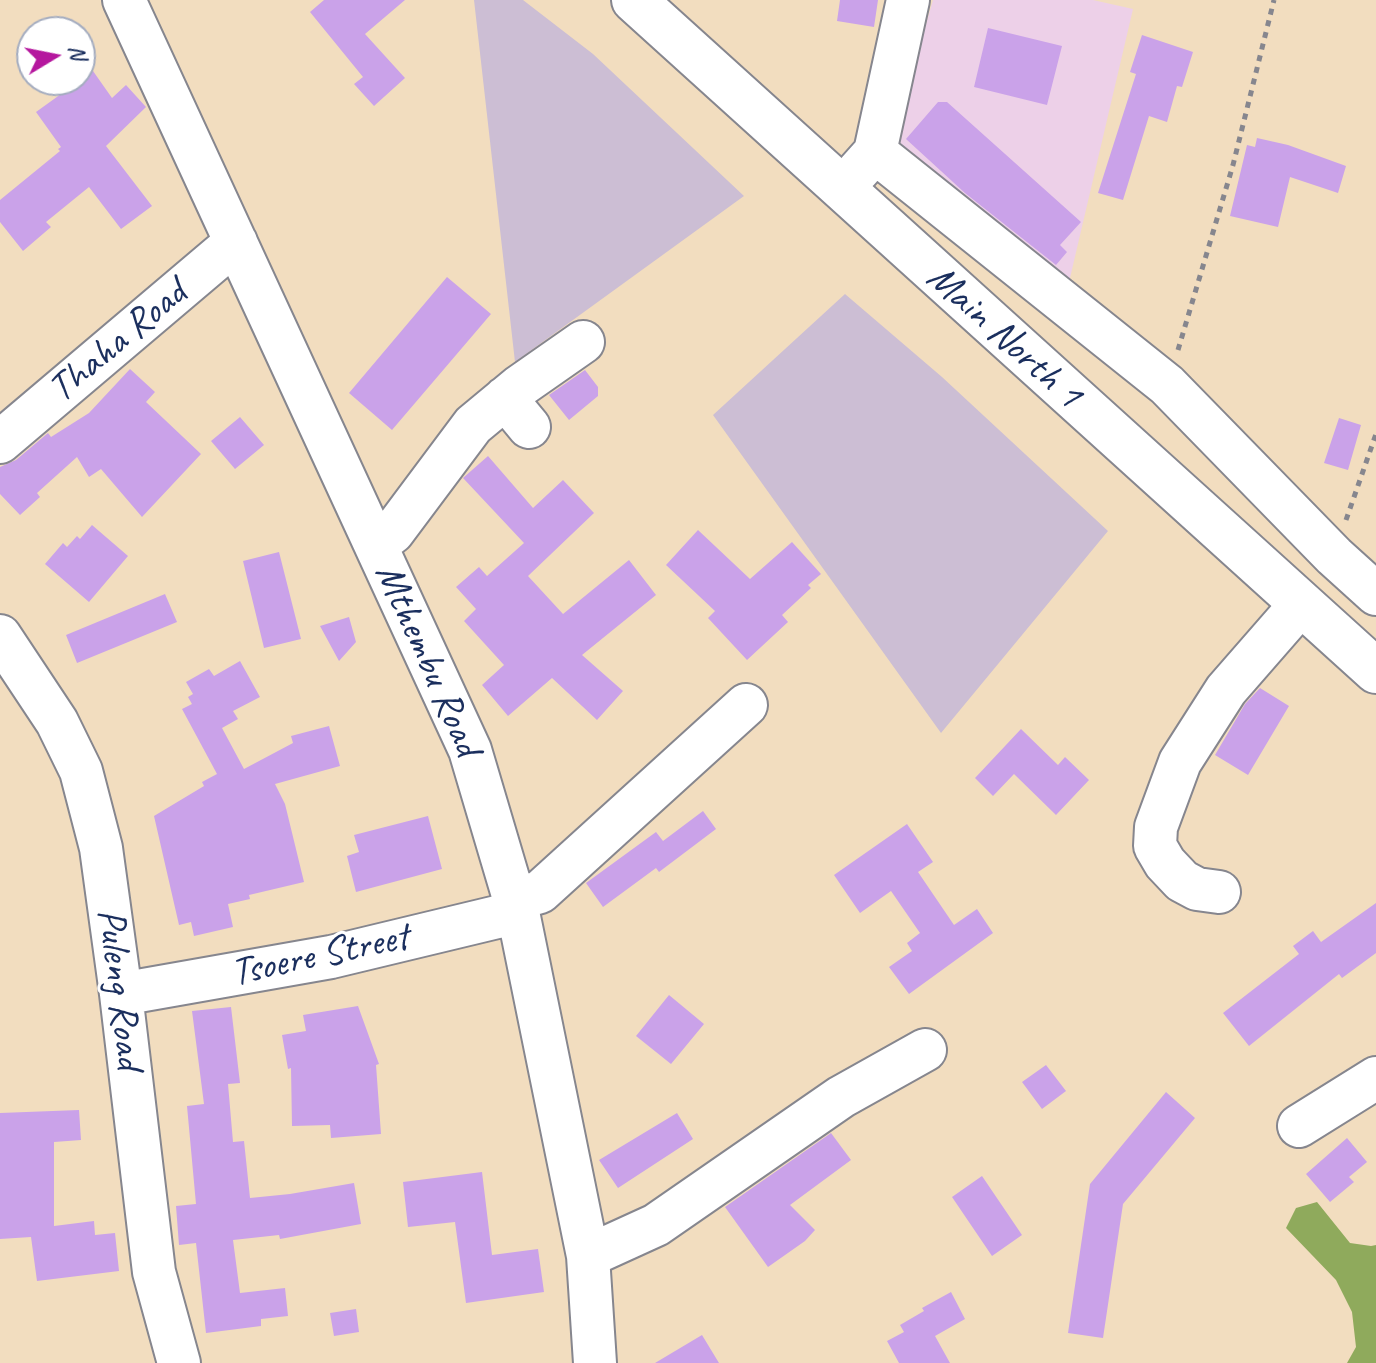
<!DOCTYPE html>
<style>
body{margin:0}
#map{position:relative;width:1376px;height:1363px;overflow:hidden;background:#f2ddbf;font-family:Caveat,sans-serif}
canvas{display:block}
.north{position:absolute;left:16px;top:16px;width:80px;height:80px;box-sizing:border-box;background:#fff;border:2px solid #a4acbf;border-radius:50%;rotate:80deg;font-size:22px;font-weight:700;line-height:32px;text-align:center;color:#1b2f5e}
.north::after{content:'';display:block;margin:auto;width:28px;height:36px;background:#b5179e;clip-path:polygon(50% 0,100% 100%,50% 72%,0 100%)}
</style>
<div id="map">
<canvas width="1376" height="1363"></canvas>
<div class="north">N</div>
</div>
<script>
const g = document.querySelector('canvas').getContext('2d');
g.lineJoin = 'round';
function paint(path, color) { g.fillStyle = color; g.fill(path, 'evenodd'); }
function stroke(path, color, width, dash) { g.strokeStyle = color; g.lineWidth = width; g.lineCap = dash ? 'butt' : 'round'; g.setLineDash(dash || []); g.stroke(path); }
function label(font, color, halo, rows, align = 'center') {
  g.font = font + ' Caveat,sans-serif'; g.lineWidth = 6; g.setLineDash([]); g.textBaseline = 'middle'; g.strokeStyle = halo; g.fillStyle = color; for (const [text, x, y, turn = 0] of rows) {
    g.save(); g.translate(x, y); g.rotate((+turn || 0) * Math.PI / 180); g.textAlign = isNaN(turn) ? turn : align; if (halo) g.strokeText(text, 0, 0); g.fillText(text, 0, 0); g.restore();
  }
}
const built = new Path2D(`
 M 933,0 L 1093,0 L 1133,9 L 1066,295 L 893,138 Z`);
const industrial = new Path2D(`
 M 474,0 L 523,0 L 593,54 L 744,196 L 515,362 Z
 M 845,294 L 942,377 L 1108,531 L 941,733 L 713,415 Z`);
const forest = new Path2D(`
 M 1317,1202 L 1350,1243 L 1371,1246 L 1376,1245 L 1376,1363 L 1347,1363 L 1356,1347 L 1352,1312 L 1336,1280 L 1286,1228 L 1296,1208 Z`);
const building = new Path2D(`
 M 324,0 L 405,0 L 365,34 L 405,78 L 374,106 L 354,84 L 363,77 L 310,12 Z
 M 840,0 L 878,0 L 874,27 L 837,21 Z
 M 988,28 L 1062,46 L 1047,105 L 974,87 Z
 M 1142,35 L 1193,52 L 1182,87 L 1177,86 L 1167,122 L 1149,116 L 1123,200 L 1098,193 L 1136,74 L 1130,72 Z
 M 93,71 L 112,98 L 126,85 L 146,107 L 106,146 L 152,206 L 121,229 L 89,187 L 46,222 L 51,227 L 23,251 L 0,222 L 0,200 L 60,151 L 58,149 L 61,147 L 36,112 Z
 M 938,102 L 947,102 L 1081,222 L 1060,245 L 1067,252 L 1056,265 L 965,193 L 906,139 Z
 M 1257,138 L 1288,145 L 1346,166 L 1338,193 L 1290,177 L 1278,227 L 1230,216 L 1247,145 L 1255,147 Z
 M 447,277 L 491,314 L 392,430 L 349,393 Z
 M 130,369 L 155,392 L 146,402 L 201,454 L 142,517 L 101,469 L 89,477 L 77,457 L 37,493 L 40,497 L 20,515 L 0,494 L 0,467 L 16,460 L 48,433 L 51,437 L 89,413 Z
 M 585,370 L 598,387 L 598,396 L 569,420 L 549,395 Z
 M 240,417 L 264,445 L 235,469 L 211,441 Z
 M 1339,418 L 1361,425 L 1348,470 L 1324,463 Z
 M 488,456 L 533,508 L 563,480 L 594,513 L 528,576 L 563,614 L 629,560 L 656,595 L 582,655 L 623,691 L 597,720 L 552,678 L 508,716 L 482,685 L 504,665 L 464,621 L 476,609 L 456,587 L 479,567 L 487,576 L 524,543 L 463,478 Z
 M 92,525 L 128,556 L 89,602 L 45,564 L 63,543 L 67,547 L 77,536 L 80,539 Z
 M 698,530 L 750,579 L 792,542 L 821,574 L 808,585 L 811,588 L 782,615 L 788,622 L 747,660 L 708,618 L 715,611 L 666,565 Z
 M 279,552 L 301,639 L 264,648 L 243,561 Z
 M 165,594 L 177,622 L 77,663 L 66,635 Z
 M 349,617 L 356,642 L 339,661 L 320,626 Z
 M 240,661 L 260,697 L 233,711 L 238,719 L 222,728 L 244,769 L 293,743 L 291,736 L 329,726 L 340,766 L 275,784 L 285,804 L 304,882 L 249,895 L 250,899 L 228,904 L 233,927 L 194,936 L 191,922 L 179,925 L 154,816 L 204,786 L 202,782 L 217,774 L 182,709 L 192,704 L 188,697 L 193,694 L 186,682 L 209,669 L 214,676 Z
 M 1260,688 L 1289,706 L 1248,775 L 1215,755 L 1245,704 Z
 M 1021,729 L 1058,765 L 1065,757 L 1089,780 L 1056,815 L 1014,774 L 993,796 L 975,778 Z
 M 703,811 L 716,829 L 659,872 L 656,868 L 603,907 L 586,883 L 656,832 L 663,841 Z
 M 428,816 L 442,869 L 356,892 L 347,856 L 359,852 L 354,835 Z
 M 907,824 L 933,862 L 918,872 L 954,925 L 977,909 L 993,933 L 909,994 L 889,967 L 912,951 L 907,943 L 920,933 L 891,891 L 860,913 L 834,875 Z
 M 1376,903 L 1376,953 L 1342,978 L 1339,974 L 1249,1046 L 1223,1013 L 1299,954 L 1293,946 L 1313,931 L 1321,942 Z
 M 669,995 L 704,1024 L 671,1064 L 636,1036 Z
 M 358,1006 L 379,1064 L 376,1065 L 381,1134 L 331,1138 L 330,1125 L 292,1126 L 291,1068 L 288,1069 L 282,1035 L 306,1031 L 303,1015 Z
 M 231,1007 L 240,1083 L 228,1084 L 233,1142 L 244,1141 L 250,1198 L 290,1194 L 354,1183 L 361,1224 L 280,1239 L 279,1235 L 233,1240 L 240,1293 L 285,1288 L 288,1316 L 261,1319 L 261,1326 L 206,1333 L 196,1243 L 179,1245 L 176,1206 L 196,1204 L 187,1106 L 204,1104 L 192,1011 Z
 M 1046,1065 L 1066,1091 L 1042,1109 L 1022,1082 Z
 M 1166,1092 L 1195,1118 L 1123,1204 L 1103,1338 L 1068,1333 L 1090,1184 Z
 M 79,1110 L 81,1140 L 54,1142 L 54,1226 L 94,1221 L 95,1235 L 115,1233 L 119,1271 L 37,1281 L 31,1237 L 0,1239 L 0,1113 Z
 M 677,1113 L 693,1139 L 618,1188 L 599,1160 Z
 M 831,1133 L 851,1160 L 790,1205 L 815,1230 L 805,1241 L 768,1267 L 725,1207 Z
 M 1347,1138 L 1367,1162 L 1349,1177 L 1354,1182 L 1330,1202 L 1306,1174 Z
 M 482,1172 L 492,1255 L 538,1249 L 544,1292 L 466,1303 L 455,1222 L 408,1227 L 403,1182 Z
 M 982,1176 L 1022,1235 L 992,1256 L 952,1197 Z
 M 951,1292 L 965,1319 L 935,1336 L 950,1363 L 899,1363 L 887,1341 L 904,1332 L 900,1325 L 924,1311 L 922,1308 Z
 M 356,1309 L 359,1332 L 334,1336 L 330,1313 Z
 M 702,1335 L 719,1363 L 655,1363 Z`);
const path = new Path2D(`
 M 1178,350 L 1233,165 L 1274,0
 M 1346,520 L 1376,434`);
const minor = new Path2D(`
 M 124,0 L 470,750 L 518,912 L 588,1256 L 595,1363
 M 875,152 L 1167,385 L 1334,556 L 1376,594
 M 858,171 L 875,152 L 908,0
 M 505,398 L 529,427
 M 0,442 L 236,242
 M 376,545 L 393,532 L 473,425 L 520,386 L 583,342
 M 0,636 L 57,722 L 81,771 L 101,848 L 121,994 L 154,1272 L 179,1363
 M 1219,892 L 1197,889 L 1182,881 L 1165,863 L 1155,846 L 1156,827 L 1180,762 L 1226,690 L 1301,604
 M 515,899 L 540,892 L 746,705
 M 121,994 L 331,957 L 518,912
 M 1299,1126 L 1376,1078
 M 588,1256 L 656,1225 L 841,1097 L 925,1050`);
const major = new Path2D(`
 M 634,0 L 1376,671`);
const streetNames = [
 ["Main North 1",1004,337,42],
 ["Thaha Road",118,342,-40],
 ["Mthembu Road",427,660,66],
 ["Tsoere Street",320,956,-12],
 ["Puleng Road",119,989,83]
];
paint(built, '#edd0e8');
paint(industrial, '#ccbed4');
paint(forest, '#8faa5c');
paint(building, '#caa2e9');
stroke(minor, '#86868e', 46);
stroke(major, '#86868e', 48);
stroke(path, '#86868e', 5, [6, 6]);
stroke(minor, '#fff', 42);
stroke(major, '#fff', 44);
label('40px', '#1b2f5e', '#fff', streetNames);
</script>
